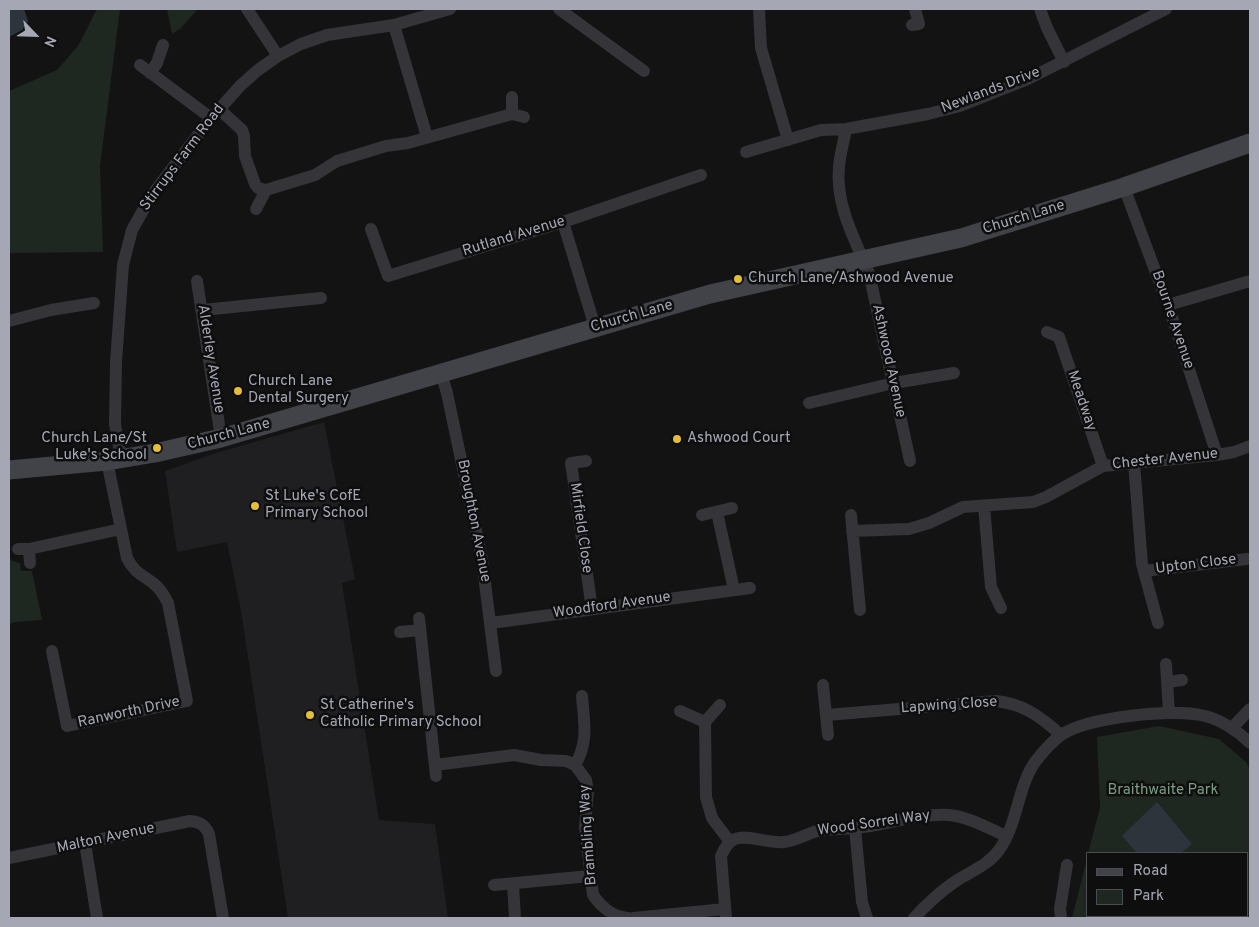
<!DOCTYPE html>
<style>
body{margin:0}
#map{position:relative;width:1259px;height:927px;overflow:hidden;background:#131314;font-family:Overpass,sans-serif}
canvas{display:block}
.frame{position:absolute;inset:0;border:10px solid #a5a8b4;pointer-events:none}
.legend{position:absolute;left:1086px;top:852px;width:162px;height:65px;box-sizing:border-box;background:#0e0e0f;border:1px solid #4a4c51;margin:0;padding:6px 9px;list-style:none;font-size:15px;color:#a5a8b4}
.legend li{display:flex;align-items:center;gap:10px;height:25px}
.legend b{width:25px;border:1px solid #4a4c51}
.north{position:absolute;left:10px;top:10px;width:50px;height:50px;-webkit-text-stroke:4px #0e0e0f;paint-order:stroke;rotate:114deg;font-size:14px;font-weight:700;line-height:20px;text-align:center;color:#a5a8b4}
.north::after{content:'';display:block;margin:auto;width:18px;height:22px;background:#a5a8b4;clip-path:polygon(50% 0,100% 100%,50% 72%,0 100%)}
</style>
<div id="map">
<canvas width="1259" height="927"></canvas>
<div class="frame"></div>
<ul class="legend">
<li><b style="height:6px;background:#424349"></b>Road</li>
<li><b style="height:14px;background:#1f2721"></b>Park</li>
</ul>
<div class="north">N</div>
</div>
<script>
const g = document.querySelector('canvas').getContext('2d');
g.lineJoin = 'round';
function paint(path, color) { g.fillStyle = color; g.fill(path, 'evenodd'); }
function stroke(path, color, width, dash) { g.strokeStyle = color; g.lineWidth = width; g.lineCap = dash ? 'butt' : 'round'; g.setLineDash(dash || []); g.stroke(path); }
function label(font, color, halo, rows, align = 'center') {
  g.font = font + ' Overpass,sans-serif'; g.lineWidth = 5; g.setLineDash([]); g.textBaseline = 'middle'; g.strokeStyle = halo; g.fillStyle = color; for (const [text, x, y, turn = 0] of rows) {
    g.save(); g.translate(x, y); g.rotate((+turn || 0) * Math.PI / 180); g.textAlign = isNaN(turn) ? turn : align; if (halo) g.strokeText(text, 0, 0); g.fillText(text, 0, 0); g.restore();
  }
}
const built = new Path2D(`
 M 324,422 L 355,579 L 342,583 L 379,820 L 435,824 L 448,918 L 288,918 L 241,611 L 227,542 L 177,552 L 165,471 L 216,453 Z`);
const green = new Path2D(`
 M 97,9 L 120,9 L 100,166 L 103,252 L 9,253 L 9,91 L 57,70 L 78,46 Z
 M 167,9 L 198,9 L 181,28 L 172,34 Z
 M 9,556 L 12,561 L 20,563 L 21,571 L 32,571 L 42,620 L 15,622 L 9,624 Z
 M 1159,726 L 1219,739 L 1246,762 L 1250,770 L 1250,918 L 1072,918 L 1088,855 L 1088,916 L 1248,916 L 1248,853 L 1088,853 L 1100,808 L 1097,737 Z`);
const water = new Path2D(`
 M 9,9 L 24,9 L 28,21 L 22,30 L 9,37 Z
 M 1157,802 L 1192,844 L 1181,853 L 1137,853 L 1122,836 Z`);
const minor = new Path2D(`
 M 247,9 L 278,56
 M 559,9 L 644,71
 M 759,9 L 761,48 L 788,140
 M 1040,9 L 1047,28 L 1064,62
 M 394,25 L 427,137
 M 912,25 L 919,24 L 915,9
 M 140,65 L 211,118
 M 150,73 L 157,63 L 163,45
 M 219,109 L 242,130 L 244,136 L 245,156 L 255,184 L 258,188 L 266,190 L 315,175 L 337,161 L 386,146 L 408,143 L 512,114 L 512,97
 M 512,114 L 524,117
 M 846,129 C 844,141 840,154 839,167 C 835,204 855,240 869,273 L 910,461
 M 746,152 L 821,130 L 846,129 L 928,114 L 960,106 L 1028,79 L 1166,9
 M 1124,187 L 1168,305 L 1217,455
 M 256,209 L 266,190
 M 563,222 L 595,327
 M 371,229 L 388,276 L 563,222 L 701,175
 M 197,281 L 221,438
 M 1168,305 L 1250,281
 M 203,310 L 321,298
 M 9,321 L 51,310 L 94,303
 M 1047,332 L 1059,337
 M 1059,337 L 1103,466
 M 441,373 L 447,393 L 482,559 L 496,671
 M 809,403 L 894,383 L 954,373
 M 121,459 L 115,424 L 116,362 L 123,265 L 132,230 L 150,198 L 161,183 L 208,122 L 240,86 L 258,70 L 278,56 L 301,44 L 327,35 L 394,25 L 450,9
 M 586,461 L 571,463 L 592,609
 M 1134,463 L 1142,564 L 1158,623
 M 984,506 L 991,587 L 1001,608
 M 717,512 L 734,590
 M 702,515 L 732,508
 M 851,515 L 860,610
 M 852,531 L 909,529 L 929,523 L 963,507 L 1033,502 L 1046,497 L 1103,466 L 1217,455 L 1234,452 L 1250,446
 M 18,549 L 29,549 L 121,529
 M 29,549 L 30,563
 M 1144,571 L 1247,559
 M 419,618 L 436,776
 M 491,623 L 750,588
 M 400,632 L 420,630
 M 52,651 L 67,726 L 187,701 L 168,603 C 164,595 160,588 153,583 C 141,574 134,572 127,558 L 107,461
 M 1166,664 L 1169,713
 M 1167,682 L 1182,680
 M 823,685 L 828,735
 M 582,696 C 584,722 589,742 575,765 L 586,780 L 588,791 L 585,827 L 593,895 C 602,908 612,916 628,918
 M 680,711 L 705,722 L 720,705
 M 827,715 L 996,701 C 1024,704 1041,717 1061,735
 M 705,722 L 706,797 L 712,818 L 730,842
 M 1232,728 L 1250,709
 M 435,765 L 514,755 L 541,760 L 566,761 L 575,765
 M 855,828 L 862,902 L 867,918
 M 85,843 L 97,918
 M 9,858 L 190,821 C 200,822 205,825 209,834 L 223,918
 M 513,884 L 515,918
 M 494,885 L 590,876
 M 633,918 L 725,909
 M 726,918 L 721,856 C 724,849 728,842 735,839 C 748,834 769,844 784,842 C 796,841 806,834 817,831 C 829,829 842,829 855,828 C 886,825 918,813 949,815 C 969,817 988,828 1006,836
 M 914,918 C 926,905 939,893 953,883 C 968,872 988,866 999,850 C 1018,824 1017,788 1035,762 C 1042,753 1051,742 1061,735 C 1088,717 1173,708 1205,716 C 1221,720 1238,731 1250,743
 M 1061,918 L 1060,909 L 1067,865`);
const secondary = new Path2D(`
 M 9,470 L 107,461 L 155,453 L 221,438 L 710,294 L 961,238 L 1124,187 L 1250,143`);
const markers = [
 [738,279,5,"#e4bd3b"],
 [238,391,5,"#e4bd3b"],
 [677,439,5,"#e4bd3b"],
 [157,448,5,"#e4bd3b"],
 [255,506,5,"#e4bd3b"],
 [310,715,5,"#e4bd3b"]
];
const streetNames = [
 ["Newlands Drive",991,91,-21],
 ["Stirrups Farm Road",183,158,-53],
 ["Church Lane",1024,218,-17],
 ["Rutland Avenue",514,237,-17],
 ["Church Lane",632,317,-16],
 ["Bourne Avenue",1172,320,71],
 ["Alderley Avenue",210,359,81],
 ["Ashwood Avenue",888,361,78],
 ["Meadway",1081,401,71],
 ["Church Lane",229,435,-15],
 ["Chester Avenue",1165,460,-6],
 ["Broughton Avenue",473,521,79],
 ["Mirfield Close",580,528,82],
 ["Upton Close",1196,565,-7],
 ["Woodford Avenue",612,606,-8],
 ["Lapwing Close",949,706,-4],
 ["Ranworth Drive",129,713,-12],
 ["Wood Sorrel Way",874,824,-8],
 ["Brambling Way",589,835,-94],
 ["Malton Avenue",106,839,-12]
];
const poiNames = [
 ["Church Lane/Ashwood Avenue",748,279],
 ["Church Lane",248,382],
 ["Dental Surgery",248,399],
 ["Church Lane/St",147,439,"right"],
 ["Luke's School",147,456,"right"],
 ["Ashwood Court",687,439],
 ["St Luke's CofE",265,497],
 ["Primary School",265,514],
 ["St Catherine's",320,706],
 ["Catholic Primary School",320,723]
];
const parkNames = [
 ["Braithwaite Park",1163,791]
];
paint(built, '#1f1f21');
paint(green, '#1f2721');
paint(water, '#2d343c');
stroke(minor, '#343439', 12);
stroke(secondary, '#424349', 19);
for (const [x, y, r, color] of markers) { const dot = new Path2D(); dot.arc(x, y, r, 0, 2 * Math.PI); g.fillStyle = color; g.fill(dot); stroke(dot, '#0e0e0f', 2); }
label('15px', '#a5a8b4', '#0e0e0f', streetNames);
label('15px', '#a5a8b4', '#0e0e0f', poiNames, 'left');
label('15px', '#7d9d83', '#0e0e0f', parkNames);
</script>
